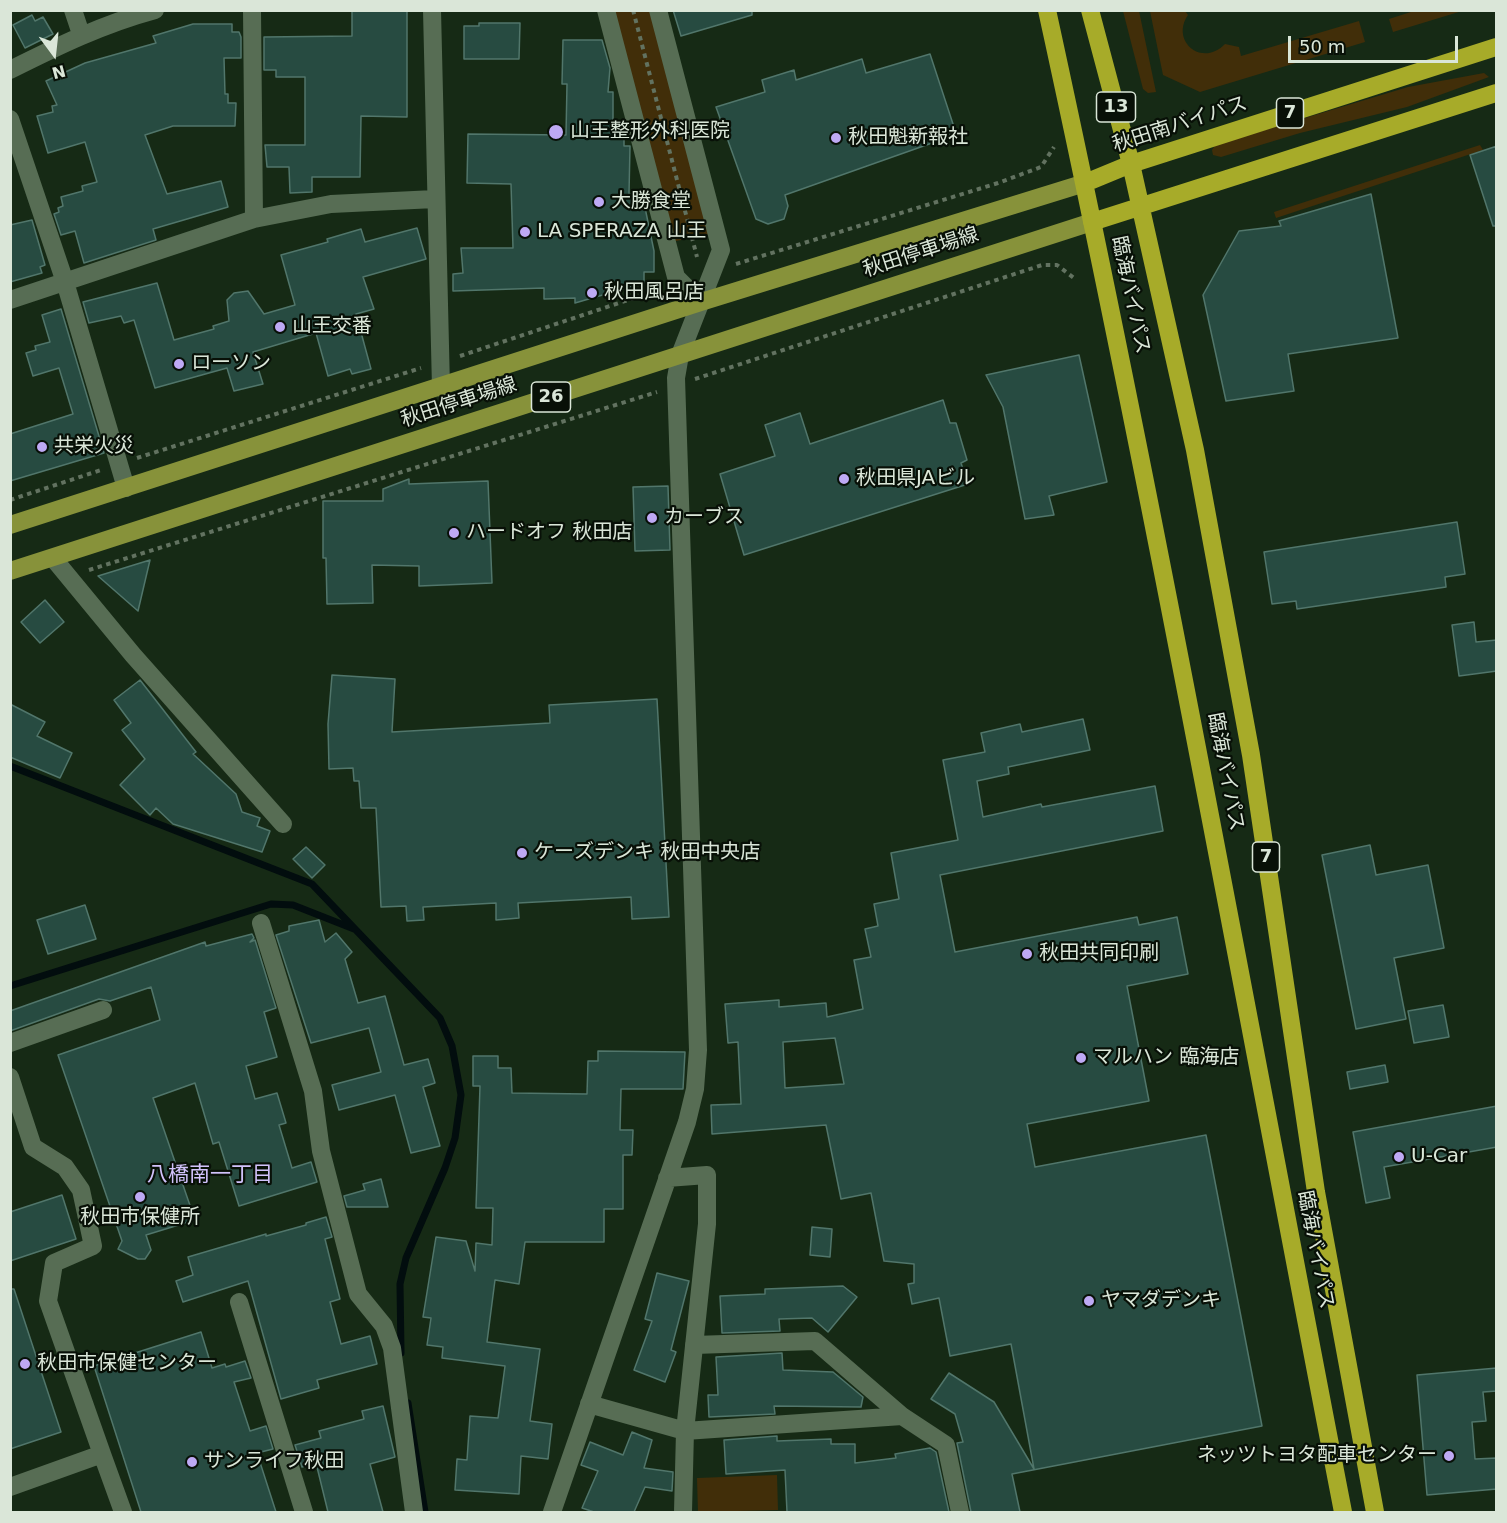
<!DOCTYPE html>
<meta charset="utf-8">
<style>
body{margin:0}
#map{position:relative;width:1507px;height:1523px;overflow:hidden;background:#162a15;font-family:"DejaVu Sans",sans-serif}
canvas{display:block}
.frame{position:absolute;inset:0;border:12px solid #dae6d8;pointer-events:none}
.north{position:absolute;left:24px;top:24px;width:60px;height:60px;-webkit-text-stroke:4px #081007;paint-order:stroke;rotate:165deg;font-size:16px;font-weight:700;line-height:24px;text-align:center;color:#dae6d8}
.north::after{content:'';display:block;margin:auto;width:21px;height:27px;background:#dae6d8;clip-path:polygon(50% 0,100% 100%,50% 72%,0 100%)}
.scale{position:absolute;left:1288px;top:36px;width:170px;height:27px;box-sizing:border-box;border:3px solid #dae6d8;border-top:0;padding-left:8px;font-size:18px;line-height:21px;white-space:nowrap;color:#dae6d8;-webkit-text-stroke:4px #081007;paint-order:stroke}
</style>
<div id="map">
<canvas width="1507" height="1523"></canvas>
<div class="frame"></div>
<div class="north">N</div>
<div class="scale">50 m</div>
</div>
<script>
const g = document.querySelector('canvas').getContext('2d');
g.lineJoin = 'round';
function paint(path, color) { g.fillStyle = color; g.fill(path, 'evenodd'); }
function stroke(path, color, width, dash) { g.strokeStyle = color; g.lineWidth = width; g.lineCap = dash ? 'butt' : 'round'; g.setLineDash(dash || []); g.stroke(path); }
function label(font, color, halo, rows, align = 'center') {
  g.font = font + ' "DejaVu Sans","Noto Sans JP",sans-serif'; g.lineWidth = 4.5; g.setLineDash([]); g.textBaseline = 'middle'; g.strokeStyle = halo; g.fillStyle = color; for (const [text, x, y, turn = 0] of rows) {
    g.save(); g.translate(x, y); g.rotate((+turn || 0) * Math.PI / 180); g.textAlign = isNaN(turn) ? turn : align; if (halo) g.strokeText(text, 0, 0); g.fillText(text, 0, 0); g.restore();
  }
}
const green = new Path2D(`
 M 614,11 L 651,11 L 709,234 L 672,242 Z
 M 1123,11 L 1139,11 L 1156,92 L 1148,93 L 1143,89 Z
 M 1150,11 L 1185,11 L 1188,15 C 1170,41 1202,68 1225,44 L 1239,47 L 1241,56 L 1359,21 L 1365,42 L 1200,92 L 1163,75 Z
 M 1414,11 L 1414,10 L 1462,11 L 1393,32 L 1389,19 Z
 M 1484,73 L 1489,77 L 1407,107 L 1300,133 L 1221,157 L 1213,155 L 1212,150 L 1215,145 L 1408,87 Z
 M 1480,145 L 1483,150 L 1276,218 L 1274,212 Z
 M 777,1475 L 778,1510 L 698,1512 L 697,1478 Z`);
const stream = new Path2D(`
 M 10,766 L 312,884 L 440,1018 L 452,1046 L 461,1095 L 455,1138 L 445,1168 L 406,1258 L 400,1284 L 401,1353
 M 10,986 L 271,904 L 293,905 L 354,929
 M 408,1403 L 425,1512`);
const building = new Path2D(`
 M 673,10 L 752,10 L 752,15 L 681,36 Z
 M 352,11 L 407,11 L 407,117 L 361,116 L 360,177 L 312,177 L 312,192 L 290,193 L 289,167 L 267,167 L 265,145 L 305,145 L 305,77 L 276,77 L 276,70 L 264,70 L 264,37 L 352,36 Z
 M 32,15 L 35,21 L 43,17 L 53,34 L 25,48 L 13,25 Z
 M 479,23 L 520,23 L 519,59 L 464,59 L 464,26 L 479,26 Z
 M 193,24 L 232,24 L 232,32 L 239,32 L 241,37 L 241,58 L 224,58 L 225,94 L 228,94 L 228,103 L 236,103 L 235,126 L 173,126 L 145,135 L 167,194 L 221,181 L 228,207 L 153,229 L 156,240 L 84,263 L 75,231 L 61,235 L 54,214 L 59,212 L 58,208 L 63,206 L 61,197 L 83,191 L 82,186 L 97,182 L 85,142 L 48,153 L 37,116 L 53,112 L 52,106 L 57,105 L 46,81 L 85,63 L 156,43 L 153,36 Z
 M 563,40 L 602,40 L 610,68 L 608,92 L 613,92 L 613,123 L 624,124 L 624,146 L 630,146 L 629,194 L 643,198 L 654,251 L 654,272 L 644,272 L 644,283 L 575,303 L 575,298 L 544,299 L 544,288 L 453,291 L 453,274 L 463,273 L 461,248 L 513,248 L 511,184 L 467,183 L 468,134 L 566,135 L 567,84 L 562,84 Z
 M 930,54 L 953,124 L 949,137 L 785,195 L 788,206 L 784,219 L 768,224 L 756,219 L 716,107 L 765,92 L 762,80 L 794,70 L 796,80 L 862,59 L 866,73 Z
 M 1497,146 L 1497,226 L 1493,226 L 1470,155 Z
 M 1371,194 L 1398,338 L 1288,354 L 1294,391 L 1226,401 L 1203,295 L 1239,231 L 1281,226 L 1279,221 Z
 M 32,220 L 45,265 L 40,267 L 42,273 L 10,282 L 10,225 Z
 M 417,228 L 426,259 L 363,277 L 374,309 L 356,314 L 371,369 L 352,374 L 350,369 L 328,376 L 316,333 L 253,352 L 263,384 L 234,391 L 227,368 L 155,388 L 134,320 L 124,323 L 121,316 L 89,323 L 83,302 L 157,283 L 174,340 L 214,329 L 213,326 L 229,321 L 227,300 L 234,293 L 248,291 L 264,314 L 295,305 L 281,255 L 328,242 L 327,239 L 361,229 L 365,242 Z
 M 61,309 L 104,453 L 10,481 L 10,434 L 73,414 L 59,368 L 33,376 L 26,353 L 36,350 L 35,346 L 50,342 L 42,315 Z
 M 1079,355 L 1107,482 L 1049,496 L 1054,515 L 1025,519 L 1003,407 L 986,375 Z
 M 943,400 L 950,423 L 956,423 L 967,460 L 961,463 L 968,484 L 744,555 L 720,474 L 775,456 L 765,425 L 800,413 L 810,444 Z
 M 409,479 L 409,484 L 488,481 L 492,583 L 419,586 L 419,566 L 372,565 L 373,603 L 327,604 L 326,558 L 323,558 L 323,501 L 383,501 L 383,489 Z
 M 668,486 L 670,550 L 635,551 L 633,487 Z
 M 1457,522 L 1465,574 L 1445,577 L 1446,587 L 1297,609 L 1296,601 L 1272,604 L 1264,552 Z
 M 150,560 L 138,611 L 98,576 Z
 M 45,600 L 64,622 L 40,643 L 21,622 Z
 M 1474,622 L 1476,642 L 1497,640 L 1497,671 L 1459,676 L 1452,625 Z
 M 332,675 L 395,679 L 392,732 L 550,723 L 549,705 L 657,699 L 669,917 L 632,919 L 631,897 L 518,903 L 519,918 L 496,920 L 496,903 L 423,907 L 424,920 L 407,921 L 406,906 L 381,907 L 376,808 L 361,808 L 359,781 L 354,781 L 353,768 L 329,769 L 328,724 Z
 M 140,680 L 196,752 L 193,754 L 236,794 L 242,812 L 260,818 L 257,826 L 270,831 L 262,852 L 173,824 L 156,808 L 150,815 L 120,785 L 145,759 L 122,730 L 131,723 L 114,700 Z
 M 10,704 L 45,722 L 37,736 L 72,753 L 60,778 L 10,757 Z
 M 1083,719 L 1090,750 L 1008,767 L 1009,774 L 977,781 L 983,817 L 1041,804 L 1042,807 L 1155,786 L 1163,831 L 940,875 L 955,952 L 1137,917 L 1139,925 L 1177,917 L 1188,974 L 1127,986 L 1149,1101 L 1027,1124 L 1035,1167 L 1206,1135 L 1262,1426 L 1012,1474 L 1020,1512 L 971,1512 L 957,1443 L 963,1442 L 955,1414 L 931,1399 L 949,1373 L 994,1402 L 1034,1469 L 1011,1344 L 950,1356 L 939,1298 L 912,1304 L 908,1284 L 914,1283 L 914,1264 L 884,1261 L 871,1193 L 841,1199 L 826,1125 L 712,1134 L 711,1105 L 741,1104 L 738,1042 L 728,1043 L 725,1004 L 779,1000 L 779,1007 L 826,1003 L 827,1017 L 863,1009 L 854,960 L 871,957 L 865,929 L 878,926 L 874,904 L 899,899 L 891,853 L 958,840 L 943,760 L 985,752 L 981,733 L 1020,724 L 1022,732 ZM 835,1038 L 844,1084 L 785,1088 L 783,1042 Z
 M 1370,845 L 1376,875 L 1428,865 L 1444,948 L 1394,958 L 1406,1019 L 1356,1029 L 1322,855 Z
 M 306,847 L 325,865 L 312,878 L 293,859 Z
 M 85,905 L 96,939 L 48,954 L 37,920 Z
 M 319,920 L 325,942 L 336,933 L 352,952 L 345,959 L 358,1003 L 385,996 L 404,1065 L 428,1059 L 435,1083 L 423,1087 L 440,1146 L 411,1153 L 395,1095 L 339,1110 L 332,1085 L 381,1072 L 369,1028 L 311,1043 L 276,935 L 289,931 L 289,926 Z
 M 252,934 L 254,938 L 250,942 L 255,940 L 276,1008 L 264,1012 L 277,1057 L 246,1066 L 255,1099 L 277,1093 L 286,1123 L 279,1125 L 292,1168 L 311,1162 L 317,1182 L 239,1206 L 219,1142 L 213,1144 L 195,1083 L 153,1098 L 195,1220 L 146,1235 L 151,1250 L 145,1259 L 138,1259 L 118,1249 L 122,1241 L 58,1055 L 160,1020 L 151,987 L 110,1001 L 99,999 L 10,1031 L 10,1011 L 205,942 L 206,946 Z
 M 1443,1005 L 1449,1037 L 1414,1043 L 1408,1011 Z
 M 598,1051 L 685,1052 L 683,1089 L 621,1089 L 620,1130 L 633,1130 L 632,1155 L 623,1155 L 623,1209 L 604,1209 L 604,1242 L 525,1242 L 519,1284 L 495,1280 L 487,1342 L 540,1349 L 530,1421 L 552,1424 L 548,1459 L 521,1456 L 519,1494 L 455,1490 L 457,1459 L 467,1460 L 470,1416 L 498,1418 L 505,1366 L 442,1358 L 443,1347 L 427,1345 L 431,1318 L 423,1317 L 436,1237 L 466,1241 L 475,1271 L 476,1243 L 492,1245 L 493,1208 L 476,1208 L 480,1086 L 473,1086 L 473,1056 L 498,1056 L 498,1068 L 511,1068 L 512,1093 L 587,1094 L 588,1061 L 598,1061 Z
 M 1385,1065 L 1388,1082 L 1350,1089 L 1347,1072 Z
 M 1497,1106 L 1497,1147 L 1384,1167 L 1390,1198 L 1366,1203 L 1353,1132 Z
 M 381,1179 L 388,1207 L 347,1207 L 344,1196 L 365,1190 L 363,1184 Z
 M 62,1195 L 76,1239 L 10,1261 L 10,1212 Z
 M 326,1217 L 332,1237 L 325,1239 L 340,1299 L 330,1302 L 341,1344 L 370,1336 L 377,1364 L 317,1380 L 319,1388 L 281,1399 L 248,1281 L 183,1302 L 176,1281 L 193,1275 L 188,1257 L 266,1234 L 266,1236 L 306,1225 L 306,1223 Z
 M 812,1227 L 832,1229 L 830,1257 L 810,1255 Z
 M 657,1273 L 689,1281 L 671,1350 L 676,1352 L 665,1382 L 634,1370 L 652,1321 L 645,1319 Z
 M 843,1286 L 857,1297 L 828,1332 L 812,1318 L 779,1319 L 780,1331 L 722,1333 L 720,1296 L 765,1294 L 765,1289 Z
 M 10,1289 L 14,1289 L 61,1432 L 10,1449 Z
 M 201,1332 L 212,1368 L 225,1364 L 226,1367 L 245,1361 L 251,1378 L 234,1382 L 250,1431 L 266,1426 L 273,1449 L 257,1453 L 276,1512 L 141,1512 L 94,1366 Z
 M 782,1353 L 783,1370 L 833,1372 L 863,1397 L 861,1407 L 774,1406 L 775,1414 L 709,1417 L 708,1395 L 718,1395 L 716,1357 Z
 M 1497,1368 L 1497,1391 L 1483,1392 L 1486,1421 L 1472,1422 L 1475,1459 L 1497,1458 L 1497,1489 L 1427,1495 L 1417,1375 Z
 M 383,1406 L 395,1457 L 370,1464 L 383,1512 L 328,1512 L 316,1463 L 302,1467 L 295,1445 L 321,1438 L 319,1431 L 364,1419 L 362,1411 Z
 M 632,1432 L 652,1440 L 644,1468 L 673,1472 L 672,1491 L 645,1487 L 634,1512 L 594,1512 L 582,1508 L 598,1471 L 581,1465 L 590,1442 L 623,1455 Z
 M 777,1436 L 777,1441 L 831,1439 L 831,1444 L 855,1444 L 855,1463 L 896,1458 L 895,1454 L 930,1448 L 936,1452 L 949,1512 L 787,1512 L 785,1470 L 726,1474 L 724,1440 Z`);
const path = new Path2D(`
 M 633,10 L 697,257
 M 736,264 L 998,183 L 1041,167 L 1054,147
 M 460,356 L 661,289
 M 695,379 L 1042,265 L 1057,265 L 1074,278
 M 137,458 L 421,368
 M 10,500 L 101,470
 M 89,570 L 657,392`);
const minor = new Path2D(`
 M 73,10 L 81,34
 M 252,10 L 254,219
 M 432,10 L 441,388
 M 606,10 L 676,277 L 701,302
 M 10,70 C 58,46 103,24 155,10
 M 10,119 L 65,282 L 126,488
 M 10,300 L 254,219 L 331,204 L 435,199
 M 53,558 L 133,655 L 283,824
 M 261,923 L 313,1091 L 321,1151 L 358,1294 L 384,1326 L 392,1348 L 414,1512
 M 10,1043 L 103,1010
 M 10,1077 L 33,1147 L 65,1167 L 81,1190 L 93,1246 L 54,1263 L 48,1301 L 102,1454
 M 667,1178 L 707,1175 L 707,1224 L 685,1431 L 683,1512
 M 239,1302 L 304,1512
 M 694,1345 L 815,1341 L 902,1416
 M 589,1404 L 685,1431 L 902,1416 L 946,1445 L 960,1512
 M 10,1487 L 102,1454 L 123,1512
 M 552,1512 L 687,1122 L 695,1089 L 698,1050 L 676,378 L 680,355 L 721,250 L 658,10`);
const major = new Path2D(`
 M 10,525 L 701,302 L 1085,183
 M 10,571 L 1092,222`);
const highway = new Path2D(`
 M 1047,10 C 1156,509 1246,1011 1343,1512
 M 1090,10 L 1131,164 L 1195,450 L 1251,755 L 1316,1192 L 1375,1512
 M 1085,183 L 1131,164 L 1496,47
 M 1092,222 L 1496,93`);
const markers = [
 [556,132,8,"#bea9f4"],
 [836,138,6,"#bea9f4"],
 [599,202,6,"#bea9f4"],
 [525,232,6,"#bea9f4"],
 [592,293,6,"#bea9f4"],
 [280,327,6,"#bea9f4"],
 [179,364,6,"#bea9f4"],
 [42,447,6,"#bea9f4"],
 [844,479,6,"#bea9f4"],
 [652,518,6,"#bea9f4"],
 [454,533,6,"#bea9f4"],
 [522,853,6,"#bea9f4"],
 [1027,954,6,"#bea9f4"],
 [1081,1058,6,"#bea9f4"],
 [1399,1157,6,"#bea9f4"],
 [140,1197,6,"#bea9f4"],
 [1089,1301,6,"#bea9f4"],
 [25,1364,6,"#bea9f4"],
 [1449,1456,6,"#bea9f4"],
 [192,1462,6,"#bea9f4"]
];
const shields = [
 [1116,107,39],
 [1290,113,27],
 [551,397,39],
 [1266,857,27]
];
const shieldNames = [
 ["13",1116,107],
 ["7",1290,113],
 ["26",551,397],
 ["7",1266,857]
];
const streetNames = [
 ["秋田南バイパス",1180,125,-18],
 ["秋田停車場線",921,253,-18],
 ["臨海バイパス",1130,295,78],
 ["秋田停車場線",459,403,-18],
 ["臨海バイパス",1225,772,79],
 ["臨海バイパス",1315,1250,79]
];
const poiNames = [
 ["山王整形外科医院",570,132],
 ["秋田魁新報社",848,138],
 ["大勝食堂",611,202],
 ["LA SPERAZA 山王",537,232],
 ["秋田風呂店",604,293],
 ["山王交番",292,327],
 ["ローソン",191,364],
 ["共栄火災",54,447],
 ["秋田県JAビル",856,479],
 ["カーブス",664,518],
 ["ハードオフ 秋田店",466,533],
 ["ケーズデンキ 秋田中央店",534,853],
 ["秋田共同印刷",1039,954],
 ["マルハン 臨海店",1093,1058],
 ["U-Car",1411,1157],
 ["秋田市保健所",140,1218,"center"],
 ["ヤマダデンキ",1101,1301],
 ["秋田市保健センター",37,1364],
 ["ネッツトヨタ配車センター",1437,1456,"right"],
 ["サンライフ秋田",204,1462]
];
const neighbourhoodNames = [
 ["八橋南一丁目",210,1176]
];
paint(green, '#412e09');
stroke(stream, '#020d0e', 7);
paint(building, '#274b41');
stroke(building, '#51766b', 1.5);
stroke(path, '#627260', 4, [4.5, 4.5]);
stroke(minor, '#576d54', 18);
stroke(major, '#87923a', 18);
stroke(highway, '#a7ab29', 18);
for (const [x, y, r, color] of markers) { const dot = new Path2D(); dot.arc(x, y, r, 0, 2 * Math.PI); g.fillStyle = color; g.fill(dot); stroke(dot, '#081007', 2); }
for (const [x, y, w] of shields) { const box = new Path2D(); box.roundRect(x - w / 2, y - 15, w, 30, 4.5); g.fillStyle = '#081007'; g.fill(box); stroke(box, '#dae6d8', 1.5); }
label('bold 18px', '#dae6d8', null, shieldNames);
label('20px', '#dae6d8', '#081007', streetNames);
label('20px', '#dae6d8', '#081007', poiNames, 'left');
label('21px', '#d1c2fb', '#081007', neighbourhoodNames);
</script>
